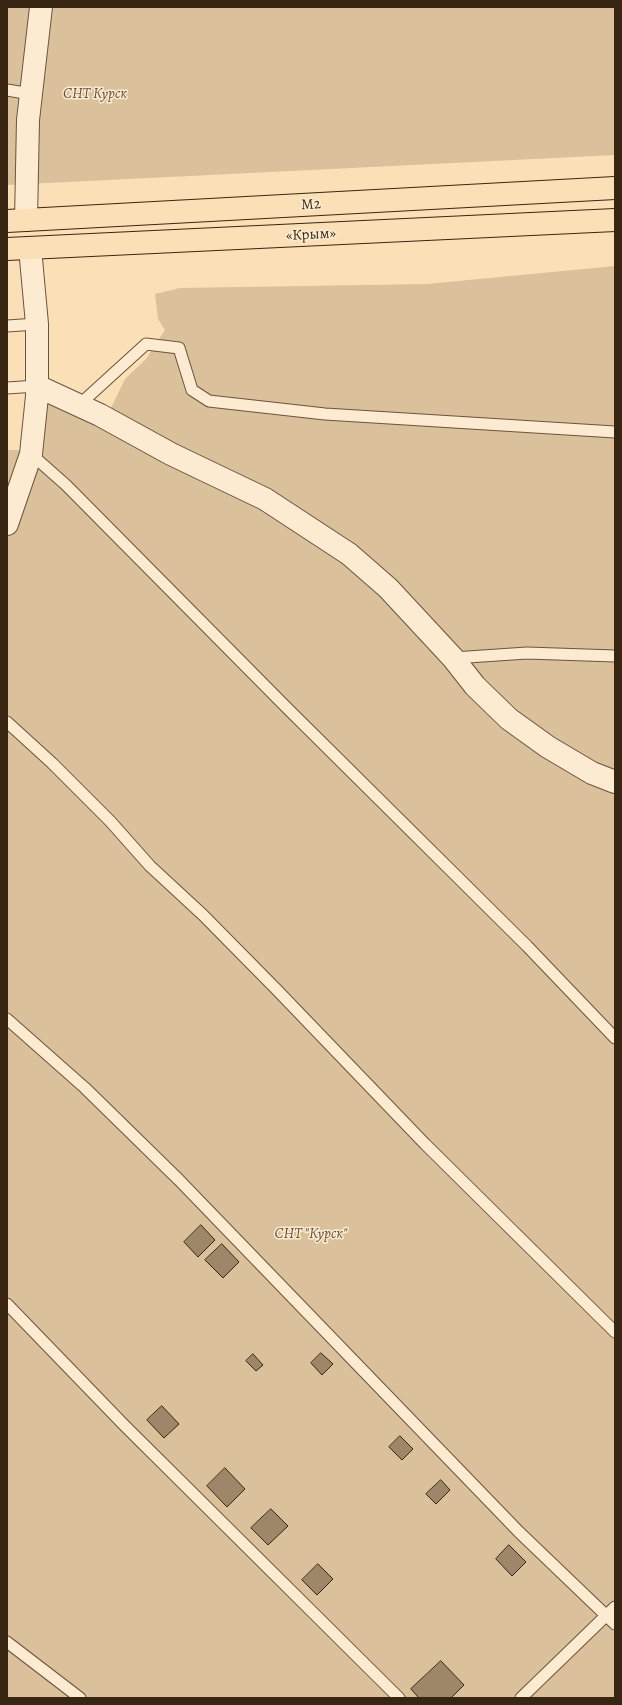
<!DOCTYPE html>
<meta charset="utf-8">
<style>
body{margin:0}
#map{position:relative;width:622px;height:1705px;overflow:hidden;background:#fbe0b7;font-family:Alegreya,serif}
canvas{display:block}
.frame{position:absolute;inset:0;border:8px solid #382613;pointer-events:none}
</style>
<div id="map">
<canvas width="622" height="1705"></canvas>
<div class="frame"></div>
</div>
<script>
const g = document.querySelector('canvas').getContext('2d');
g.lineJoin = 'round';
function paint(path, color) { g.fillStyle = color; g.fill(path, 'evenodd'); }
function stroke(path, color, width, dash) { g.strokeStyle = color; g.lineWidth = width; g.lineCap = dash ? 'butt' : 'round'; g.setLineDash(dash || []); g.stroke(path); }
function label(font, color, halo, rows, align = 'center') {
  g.font = font + ' Alegreya,serif'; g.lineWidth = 3; g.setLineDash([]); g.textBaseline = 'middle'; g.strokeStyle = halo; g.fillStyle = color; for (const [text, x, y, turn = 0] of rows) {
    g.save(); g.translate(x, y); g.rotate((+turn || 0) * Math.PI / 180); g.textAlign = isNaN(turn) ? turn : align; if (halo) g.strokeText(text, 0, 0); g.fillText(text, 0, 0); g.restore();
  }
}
const green = new Path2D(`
 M 7,7 L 615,7 L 615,155 L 7,185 Z
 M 615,266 L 615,1698 L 7,1698 L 7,450 L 39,450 L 49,400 L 110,410 L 125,379 L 146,359 L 165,330 L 158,319 L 155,294 L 180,288 L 427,284 Z`);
const building = new Path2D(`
 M 201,1225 L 215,1240 L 198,1257 L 184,1242 Z
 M 222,1244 L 239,1262 L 223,1278 L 205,1260 Z
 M 321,1353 L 333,1364 L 322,1375 L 311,1363 Z
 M 253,1354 L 263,1365 L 256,1371 L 246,1361 Z
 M 162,1406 L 179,1424 L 164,1438 L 147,1420 Z
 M 400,1436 L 413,1449 L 402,1460 L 389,1447 Z
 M 225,1468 L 245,1489 L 227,1507 L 207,1486 Z
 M 441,1480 L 450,1490 L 436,1504 L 426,1494 Z
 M 271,1509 L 288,1526 L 268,1545 L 251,1528 Z
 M 509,1545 L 526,1562 L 512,1576 L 496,1559 Z
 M 318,1564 L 333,1579 L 317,1595 L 302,1580 Z
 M 441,1661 L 464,1685 L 451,1698 L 419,1698 L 411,1689 Z`);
const service = new Path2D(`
 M 7,90 L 31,94
 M 7,326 L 37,324
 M 7,388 L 37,386
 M 79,405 L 146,344 L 179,348 L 192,390 L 209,401 L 325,414 L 615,432
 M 31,454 L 66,485 L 287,708 L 527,946 L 615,1038
 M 453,658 L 527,653 L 615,656
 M 7,722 L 52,763 L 110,821 L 150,866 L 203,915 L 277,990 L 425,1144 L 615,1332
 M 7,1019 L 85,1088 L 179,1180 L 519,1532 L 615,1624
 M 7,1304 L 124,1425 L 399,1698
 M 7,1642 L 80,1698
 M 521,1698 L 615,1607`);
const minor = new Path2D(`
 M 26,220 L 28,120 L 41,7
 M 37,386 L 100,415 L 171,454 L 265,499 L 349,554 L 388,588 L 453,658 L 475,686 L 509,719 L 548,747 L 592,773 L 615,782
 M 7,524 L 31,454 L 37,396 L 37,324 L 30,248`);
const trunk = new Path2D(`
 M 7,221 L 615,188
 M 7,249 L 615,220`);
const parkNames = [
 ["СНТ Курск",95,94],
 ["СНТ \"Курск\"",311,1234]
];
const streetNames = [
 ["М2",311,205,-3],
 ["«Крым»",311,235,-3]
];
paint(green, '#dac09b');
paint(building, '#9d8768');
stroke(building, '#382613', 1);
stroke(service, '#69543c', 13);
stroke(minor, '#69543c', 24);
stroke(trunk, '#382613', 24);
stroke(service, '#fcebd0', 11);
stroke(minor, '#fcebd0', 22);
stroke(trunk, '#fbe0b7', 22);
label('italic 15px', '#604c35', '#fcebd0', parkNames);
label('15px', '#382613', '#fcebd0', streetNames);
</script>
